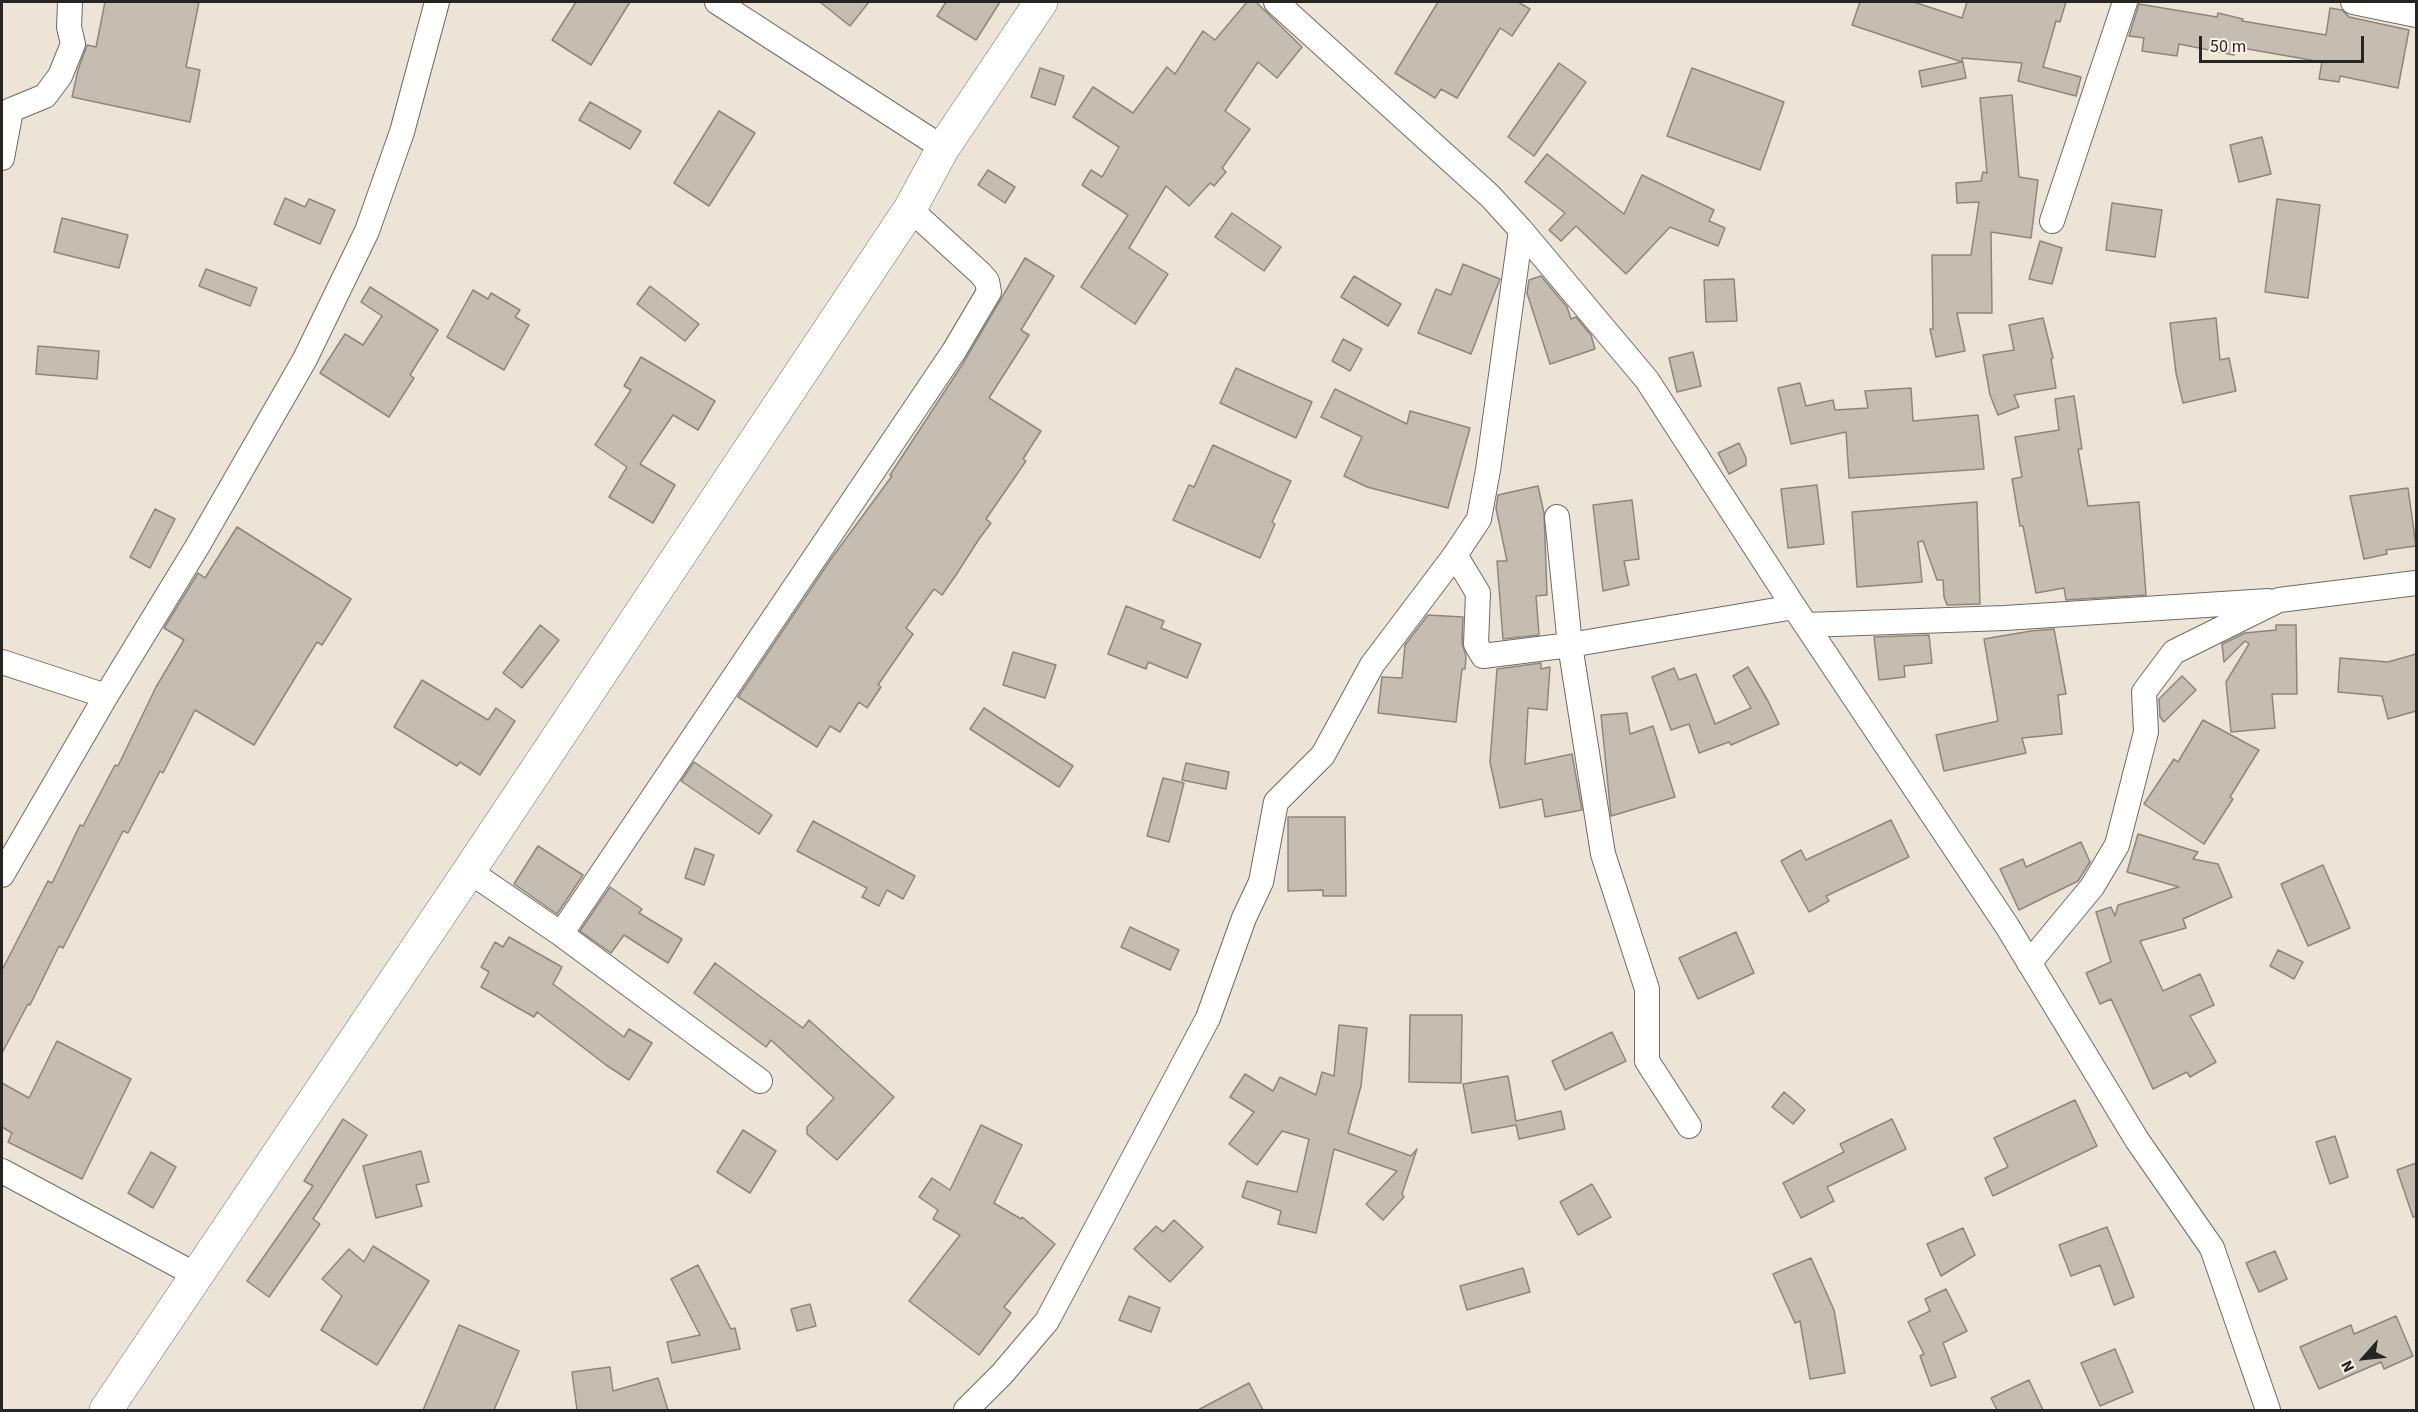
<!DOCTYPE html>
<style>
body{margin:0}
#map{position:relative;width:2418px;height:1412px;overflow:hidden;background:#ede4d8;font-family:"Source Sans 3",sans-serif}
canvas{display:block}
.frame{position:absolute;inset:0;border:3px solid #282521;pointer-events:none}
.north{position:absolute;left:2334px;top:1328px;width:60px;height:60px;-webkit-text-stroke:4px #fbf1e5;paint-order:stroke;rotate:243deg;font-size:16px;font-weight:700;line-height:24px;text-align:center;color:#282521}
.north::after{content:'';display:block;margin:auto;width:21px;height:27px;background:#282521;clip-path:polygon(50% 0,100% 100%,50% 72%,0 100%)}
.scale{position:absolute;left:2199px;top:36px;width:165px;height:27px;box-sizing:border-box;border:3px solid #282521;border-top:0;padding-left:8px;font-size:18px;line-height:21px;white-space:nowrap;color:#282521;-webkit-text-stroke:4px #fbf1e5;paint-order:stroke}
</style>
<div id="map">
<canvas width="2418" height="1412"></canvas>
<div class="frame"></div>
<div class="north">N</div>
<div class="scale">50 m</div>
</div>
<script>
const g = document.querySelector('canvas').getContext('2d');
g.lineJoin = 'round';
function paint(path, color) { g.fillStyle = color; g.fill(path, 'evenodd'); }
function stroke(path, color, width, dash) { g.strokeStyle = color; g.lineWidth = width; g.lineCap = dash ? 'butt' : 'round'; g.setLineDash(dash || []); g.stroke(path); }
const building = new Path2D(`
 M 105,2 L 199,2 L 186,67 L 200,70 L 190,122 L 72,97 L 78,70 L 87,45 L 96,47 Z
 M 576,2 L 630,2 L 591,65 L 552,40 Z
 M 820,2 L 869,2 L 850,26 Z
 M 946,2 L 1000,2 L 976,40 L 937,16 Z
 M 1247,2 L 1256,2 L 1302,47 L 1277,78 L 1258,62 L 1225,111 L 1250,129 L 1222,168 L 1226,172 L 1214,186 L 1210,183 L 1189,206 L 1166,186 L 1129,248 L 1168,274 L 1135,324 L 1081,287 L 1128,215 L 1082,185 L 1091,170 L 1102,177 L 1119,147 L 1073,117 L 1093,87 L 1133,113 L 1167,67 L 1175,74 L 1203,31 L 1215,40 Z
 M 1438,2 L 1518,2 L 1530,9 L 1512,36 L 1500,28 L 1457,98 L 1441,89 L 1435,98 L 1395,73 Z
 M 1860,2 L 1914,2 L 1962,18 L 1967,2 L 2066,2 L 2060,22 L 2056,21 L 2043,67 L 2081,77 L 2076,96 L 2018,81 L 2022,63 L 1962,58 L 1966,78 L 1922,87 L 1919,71 L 1962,62 L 1852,25 Z
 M 2139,4 L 2217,17 L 2218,13 L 2243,19 L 2242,21 L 2326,35 L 2330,8 L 2342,10 L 2349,17 L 2409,30 L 2398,88 L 2340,76 L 2339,82 L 2319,79 L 2322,62 L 2236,47 L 2234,55 L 2179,44 L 2177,56 L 2142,51 L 2144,38 L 2129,36 Z
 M 1559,63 L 1586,82 L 1534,156 L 1508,137 Z
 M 1040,68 L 1064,76 L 1055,105 L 1031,97 Z
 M 1692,68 L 1784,102 L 1760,170 L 1667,136 Z
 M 2012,95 L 2019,177 L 2038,180 L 2031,238 L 1991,232 L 1992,313 L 1957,313 L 1965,351 L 1936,357 L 1930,329 L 1933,329 L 1932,255 L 1971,255 L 1979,202 L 1957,203 L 1956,183 L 1981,181 L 1983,172 L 1987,173 L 1980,98 Z
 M 590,102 L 641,131 L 630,149 L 579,120 Z
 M 719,111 L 755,133 L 709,206 L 674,183 Z
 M 2262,137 L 2271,174 L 2239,182 L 2230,145 Z
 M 1547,154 L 1624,214 L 1642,175 L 1714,210 L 1709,221 L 1725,228 L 1718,246 L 1670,227 L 1626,274 L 1576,226 L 1561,241 L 1549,230 L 1565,213 L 1525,182 Z
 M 988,170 L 1015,187 L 1005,203 L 978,185 Z
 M 285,198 L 305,207 L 309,199 L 335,210 L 320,244 L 274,224 Z
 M 2277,199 L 2320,205 L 2308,298 L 2265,292 Z
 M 2112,203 L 2162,210 L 2155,257 L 2106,250 Z
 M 1232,213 L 1281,247 L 1264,271 L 1215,237 Z
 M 62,218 L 128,235 L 119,268 L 54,252 Z
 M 2040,241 L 2062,248 L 2052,284 L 2029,279 Z
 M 1025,258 L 1054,276 L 1021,330 L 1029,335 L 989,398 L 1041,431 L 1023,459 L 1026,461 L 986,519 L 991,523 L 979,539 L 956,575 L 942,595 L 934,589 L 906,628 L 913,634 L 878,685 L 881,687 L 867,708 L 859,702 L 840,732 L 830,726 L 817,747 L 738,697 L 831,559 L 892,476 L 890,475 L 962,365 Z
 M 1463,264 L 1500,279 L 1471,354 L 1418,333 L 1436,289 L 1451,295 Z
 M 206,269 L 257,288 L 250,306 L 199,286 Z
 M 1354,276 L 1401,304 L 1388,326 L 1341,297 Z
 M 1541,276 L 1567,307 L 1571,319 L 1576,317 L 1591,335 L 1595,349 L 1550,364 L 1527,293 L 1529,280 Z
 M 1734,279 L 1737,321 L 1706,322 L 1704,280 Z
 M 650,286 L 699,324 L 685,341 L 637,304 Z
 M 370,287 L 438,330 L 410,375 L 414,378 L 389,417 L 320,373 L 345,334 L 363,345 L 382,316 L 361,302 Z
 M 473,290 L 488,299 L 491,293 L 520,310 L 515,317 L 529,325 L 504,370 L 447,337 Z
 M 2043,318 L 2053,358 L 2051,359 L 2056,388 L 2014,395 L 2019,407 L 1998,415 L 1990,395 L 1983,355 L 2014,350 L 2009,325 Z
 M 2216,318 L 2220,360 L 2229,358 L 2236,391 L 2183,403 L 2176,373 L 2170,323 Z
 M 1343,339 L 1362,349 L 1350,371 L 1332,361 Z
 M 38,346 L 99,351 L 97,379 L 36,374 Z
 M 1693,352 L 1701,386 L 1677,392 L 1669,358 Z
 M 641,357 L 715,401 L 698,430 L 673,415 L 640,464 L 675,485 L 653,523 L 609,497 L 627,467 L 595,445 L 631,390 L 624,386 Z
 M 1236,368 L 1312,402 L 1296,438 L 1220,403 Z
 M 1800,383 L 1806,406 L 1833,400 L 1835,410 L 1868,408 L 1865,391 L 1911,388 L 1913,421 L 1978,415 L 1984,469 L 1849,478 L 1846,432 L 1791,444 L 1778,388 Z
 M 1335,389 L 1407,424 L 1410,411 L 1470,428 L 1448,508 L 1367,487 L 1344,476 L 1362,437 L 1321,417 Z
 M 2074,396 L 2082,449 L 2078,449 L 2088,506 L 2139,502 L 2146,595 L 2066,600 L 2064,588 L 2036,593 L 2023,526 L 2020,526 L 2012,479 L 2022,477 L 2015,437 L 2059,430 L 2055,399 Z
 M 1739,443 L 1746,458 L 1746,465 L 1729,474 L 1718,453 Z
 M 1213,445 L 1291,481 L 1272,522 L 1275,524 L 1260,558 L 1173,520 L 1189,485 L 1194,487 Z
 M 1817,485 L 1824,544 L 1788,548 L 1781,489 Z
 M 1538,486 L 1544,513 L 1547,595 L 1536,596 L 1539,635 L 1503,639 L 1497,561 L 1507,561 L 1496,508 L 1498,495 Z
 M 2408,488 L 2416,546 L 2386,550 L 2387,554 L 2364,559 L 2350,496 Z
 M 1632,500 L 1639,559 L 1624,561 L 1629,585 L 1603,591 L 1593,505 Z
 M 1977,502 L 1980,604 L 1947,605 L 1944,597 L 1943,580 L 1937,580 L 1923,541 L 1918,542 L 1922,582 L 1857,587 L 1852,512 Z
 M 155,509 L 175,519 L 150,568 L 130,557 Z
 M 237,527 L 351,599 L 322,645 L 317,642 L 254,745 L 195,710 L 163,773 L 160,771 L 128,833 L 123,831 L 63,948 L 59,946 L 30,1005 L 28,1004 L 2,1053 L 2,970 L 48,881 L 52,883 L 80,825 L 83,826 L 115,765 L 118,766 L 156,687 L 184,640 L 164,628 L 198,573 L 205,578 Z
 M 1126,606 L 1164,621 L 1161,628 L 1201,644 L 1187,678 L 1148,662 L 1146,669 L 1108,654 Z
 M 1428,615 L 1463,617 L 1462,643 L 1466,656 L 1465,669 L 1462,669 L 1456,722 L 1378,713 L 1382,677 L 1402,678 L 1405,645 Z
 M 540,625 L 559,640 L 522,688 L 503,673 Z
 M 2276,625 L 2296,625 L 2297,694 L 2272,694 L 2275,728 L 2231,732 L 2226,682 L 2249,644 L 2245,641 L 2224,662 L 2222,644 L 2245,633 L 2276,630 Z
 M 2054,629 L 2066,694 L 2058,695 L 2062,734 L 2022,738 L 2026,753 L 1944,771 L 1936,735 L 1998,721 L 1984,639 L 2031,631 Z
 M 1929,635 L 1932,663 L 1904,666 L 1905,677 L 1879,680 L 1874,637 Z
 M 1013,652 L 1056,665 L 1045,698 L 1003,685 Z
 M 2416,654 L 2416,711 L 2388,719 L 2382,696 L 2338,692 L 2340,658 L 2388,662 Z
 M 1541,663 L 1541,669 L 1550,667 L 1547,710 L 1528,708 L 1525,764 L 1572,754 L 1582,810 L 1545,817 L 1542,799 L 1500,808 L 1490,762 L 1497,669 Z
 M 1748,667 L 1768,701 L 1779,724 L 1731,745 L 1729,742 L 1699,753 L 1689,724 L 1671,730 L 1652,677 L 1674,668 L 1679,680 L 1696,674 L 1715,724 L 1751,708 L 1733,676 Z
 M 2182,676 L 2196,690 L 2164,722 L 2160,717 L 2159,699 Z
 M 422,680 L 488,720 L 496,708 L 515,721 L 480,775 L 460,762 L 457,766 L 394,727 Z
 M 984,708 L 1073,766 L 1059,787 L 970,729 Z
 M 1627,713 L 1630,734 L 1653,726 L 1675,797 L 1611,816 L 1601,715 Z
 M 2203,720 L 2259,750 L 2230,797 L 2233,799 L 2204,844 L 2144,804 L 2174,759 L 2178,762 Z
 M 694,762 L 772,815 L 759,834 L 681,781 Z
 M 1186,763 L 1229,772 L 1226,789 L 1182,780 Z
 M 1163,778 L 1184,783 L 1169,842 L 1147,836 Z
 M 1288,817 L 1345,817 L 1346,896 L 1323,896 L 1323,890 L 1288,891 Z
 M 1891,820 L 1909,857 L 1826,896 L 1829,901 L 1809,912 L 1781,861 L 1801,850 L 1806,860 Z
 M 813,821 L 915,876 L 903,899 L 887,890 L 879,906 L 862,897 L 867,888 L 797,851 Z
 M 2138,834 L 2198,852 L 2193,859 L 2218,864 L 2232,897 L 2183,919 L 2186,928 L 2140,941 L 2163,991 L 2200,974 L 2214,1005 L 2190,1016 L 2216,1062 L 2190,1077 L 2187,1072 L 2153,1089 L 2111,999 L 2100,1004 L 2086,973 L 2111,962 L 2096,912 L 2111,907 L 2115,916 L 2118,905 L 2179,887 L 2127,872 Z
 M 2081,842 L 2090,862 L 2078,881 L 2019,910 L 2000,869 L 2023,859 L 2026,867 Z
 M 538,846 L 583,875 L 557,914 L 514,884 Z
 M 695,848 L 714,855 L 704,885 L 685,878 Z
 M 2323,865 L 2350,928 L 2308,946 L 2281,884 Z
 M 610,887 L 642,909 L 639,913 L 682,939 L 668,963 L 624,935 L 611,953 L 580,931 Z
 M 1130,927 L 1179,950 L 1170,970 L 1121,947 Z
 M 1736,932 L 1754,973 L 1698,999 L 1679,958 Z
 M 509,937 L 562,967 L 553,984 L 624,1037 L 629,1029 L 652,1043 L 629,1080 L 606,1065 L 537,1012 L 534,1017 L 481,987 L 489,972 L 481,967 L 495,942 L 503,947 Z
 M 2278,950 L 2303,962 L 2294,979 L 2270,966 Z
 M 715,963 L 803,1028 L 809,1020 L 894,1097 L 837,1160 L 807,1134 L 807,1127 L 834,1098 L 771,1040 L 766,1047 L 694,993 Z
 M 1410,1015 L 1462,1015 L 1461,1083 L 1409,1082 Z
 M 1339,1025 L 1367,1028 L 1361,1086 L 1348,1133 L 1411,1156 L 1417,1149 L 1402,1194 L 1404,1197 L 1383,1220 L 1366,1204 L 1397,1171 L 1334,1149 L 1316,1233 L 1278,1224 L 1281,1211 L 1242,1197 L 1247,1181 L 1297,1192 L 1309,1139 L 1282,1131 L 1257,1165 L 1229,1144 L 1254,1112 L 1230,1097 L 1245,1074 L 1273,1091 L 1280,1077 L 1316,1095 L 1322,1072 L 1334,1076 Z
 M 1612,1032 L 1626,1061 L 1565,1090 L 1552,1061 Z
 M 57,1041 L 131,1079 L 82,1179 L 8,1142 L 12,1133 L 2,1127 L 2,1083 L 29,1098 Z
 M 1508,1076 L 1516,1121 L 1561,1111 L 1565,1129 L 1519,1139 L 1516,1125 L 1472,1133 L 1463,1084 Z
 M 1784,1092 L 1805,1110 L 1793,1124 L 1772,1107 Z
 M 2075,1100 L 2097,1146 L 1993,1196 L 1985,1178 L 2008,1167 L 1994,1138 Z
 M 343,1119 L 367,1135 L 313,1219 L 320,1224 L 269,1297 L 247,1281 L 313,1186 L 304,1181 Z
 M 1892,1119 L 1906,1149 L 1827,1187 L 1834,1201 L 1801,1218 L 1783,1183 L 1844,1152 L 1840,1144 Z
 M 981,1125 L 1022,1145 L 994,1203 L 1021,1219 L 1022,1217 L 1055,1244 L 1004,1307 L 1011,1313 L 979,1355 L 909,1301 L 960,1235 L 933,1219 L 938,1210 L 919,1197 L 932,1178 L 950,1190 Z
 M 743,1130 L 776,1151 L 750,1193 L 717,1172 Z
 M 2335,1136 L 2348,1177 L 2330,1184 L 2316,1142 Z
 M 421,1151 L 429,1182 L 416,1185 L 422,1206 L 376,1218 L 363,1166 Z
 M 151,1152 L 176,1167 L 153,1208 L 128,1193 Z
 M 2416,1163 L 2416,1216 L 2413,1217 L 2397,1170 Z
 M 1592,1184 L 1611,1217 L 1578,1235 L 1560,1202 Z
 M 1174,1220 L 1203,1247 L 1170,1282 L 1134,1249 L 1156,1226 L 1163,1232 Z
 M 2107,1227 L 2134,1297 L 2114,1305 L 2100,1265 L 2071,1276 L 2059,1245 Z
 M 1963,1228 L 1975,1255 L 1941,1276 L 1927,1244 Z
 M 373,1246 L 429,1281 L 377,1365 L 321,1330 L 342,1296 L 322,1279 L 349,1249 L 364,1262 Z
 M 2275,1251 L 2287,1279 L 2259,1292 L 2246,1263 Z
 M 1811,1258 L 1834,1310 L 1845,1373 L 1810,1379 L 1800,1321 L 1795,1323 L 1773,1274 Z
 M 698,1265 L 731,1329 L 735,1328 L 740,1349 L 672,1363 L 667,1342 L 700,1335 L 671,1279 Z
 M 1523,1268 L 1530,1292 L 1467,1310 L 1460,1286 Z
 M 1946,1289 L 1967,1331 L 1943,1343 L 1956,1377 L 1931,1386 L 1920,1356 L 1924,1354 L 1908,1322 L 1930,1311 L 1925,1299 Z
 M 1129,1296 L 1160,1308 L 1151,1332 L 1119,1320 Z
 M 810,1304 L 816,1326 L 797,1331 L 791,1309 Z
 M 2396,1316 L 2413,1356 L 2384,1369 L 2381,1362 L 2319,1389 L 2300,1347 L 2351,1325 L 2354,1334 Z
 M 459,1325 L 519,1351 L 494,1410 L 423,1410 Z
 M 2115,1349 L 2133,1392 L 2100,1406 L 2081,1363 Z
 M 610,1367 L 613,1391 L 658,1378 L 668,1410 L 577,1410 L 572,1372 Z
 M 2029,1380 L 2043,1410 L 1997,1410 L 1991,1398 Z
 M 1249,1383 L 1263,1410 L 1198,1410 Z`);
const street = new Path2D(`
 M 717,2 L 943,148
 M 1276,2 L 1490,196 L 1521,230 L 1647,380 L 1794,607 L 2007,926 L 2137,1140 L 2212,1248 L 2268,1410
 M 2353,2 L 2416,15
 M 2,119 L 11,110 L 45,96 L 60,76 L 73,44 L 69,27 L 70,2
 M 2,158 L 11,110
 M 2052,221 L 2125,2
 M 1455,555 L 1478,593 L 1476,644 L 1483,656 L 1570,645 L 1557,517
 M 1806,625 L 2005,618 L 2268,601
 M 2,662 L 106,696
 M 469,871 L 561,934 L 760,1081
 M 2,875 L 106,696 L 197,547 L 305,359 L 367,231 L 402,132 L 437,2
 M 561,934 L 954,351 L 989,292 L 987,281 L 980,273 L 910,209
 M 2029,963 L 2092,887 L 2117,845 L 2146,732 L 2144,692 L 2174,652 L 2279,600 L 2416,583
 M 1689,1126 L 1647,1061 L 1647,989 L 1603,854 L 1570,645 L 1794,607
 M 2,1171 L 196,1275
 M 966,1410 L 1002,1374 L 1047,1321 L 1208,1018 L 1244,918 L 1261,882 L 1276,802 L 1323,755 L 1372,665 L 1455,555 L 1479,519 L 1488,470 L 1521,230`);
const secondary = new Path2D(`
 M 106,1410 L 469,871 L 910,209 L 943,148 L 1041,2`);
paint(building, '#c6bdb2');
stroke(building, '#8e867b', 1.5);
stroke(street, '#726a60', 26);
stroke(secondary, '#726a60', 34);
stroke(street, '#fff', 24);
stroke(secondary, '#fff', 33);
</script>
